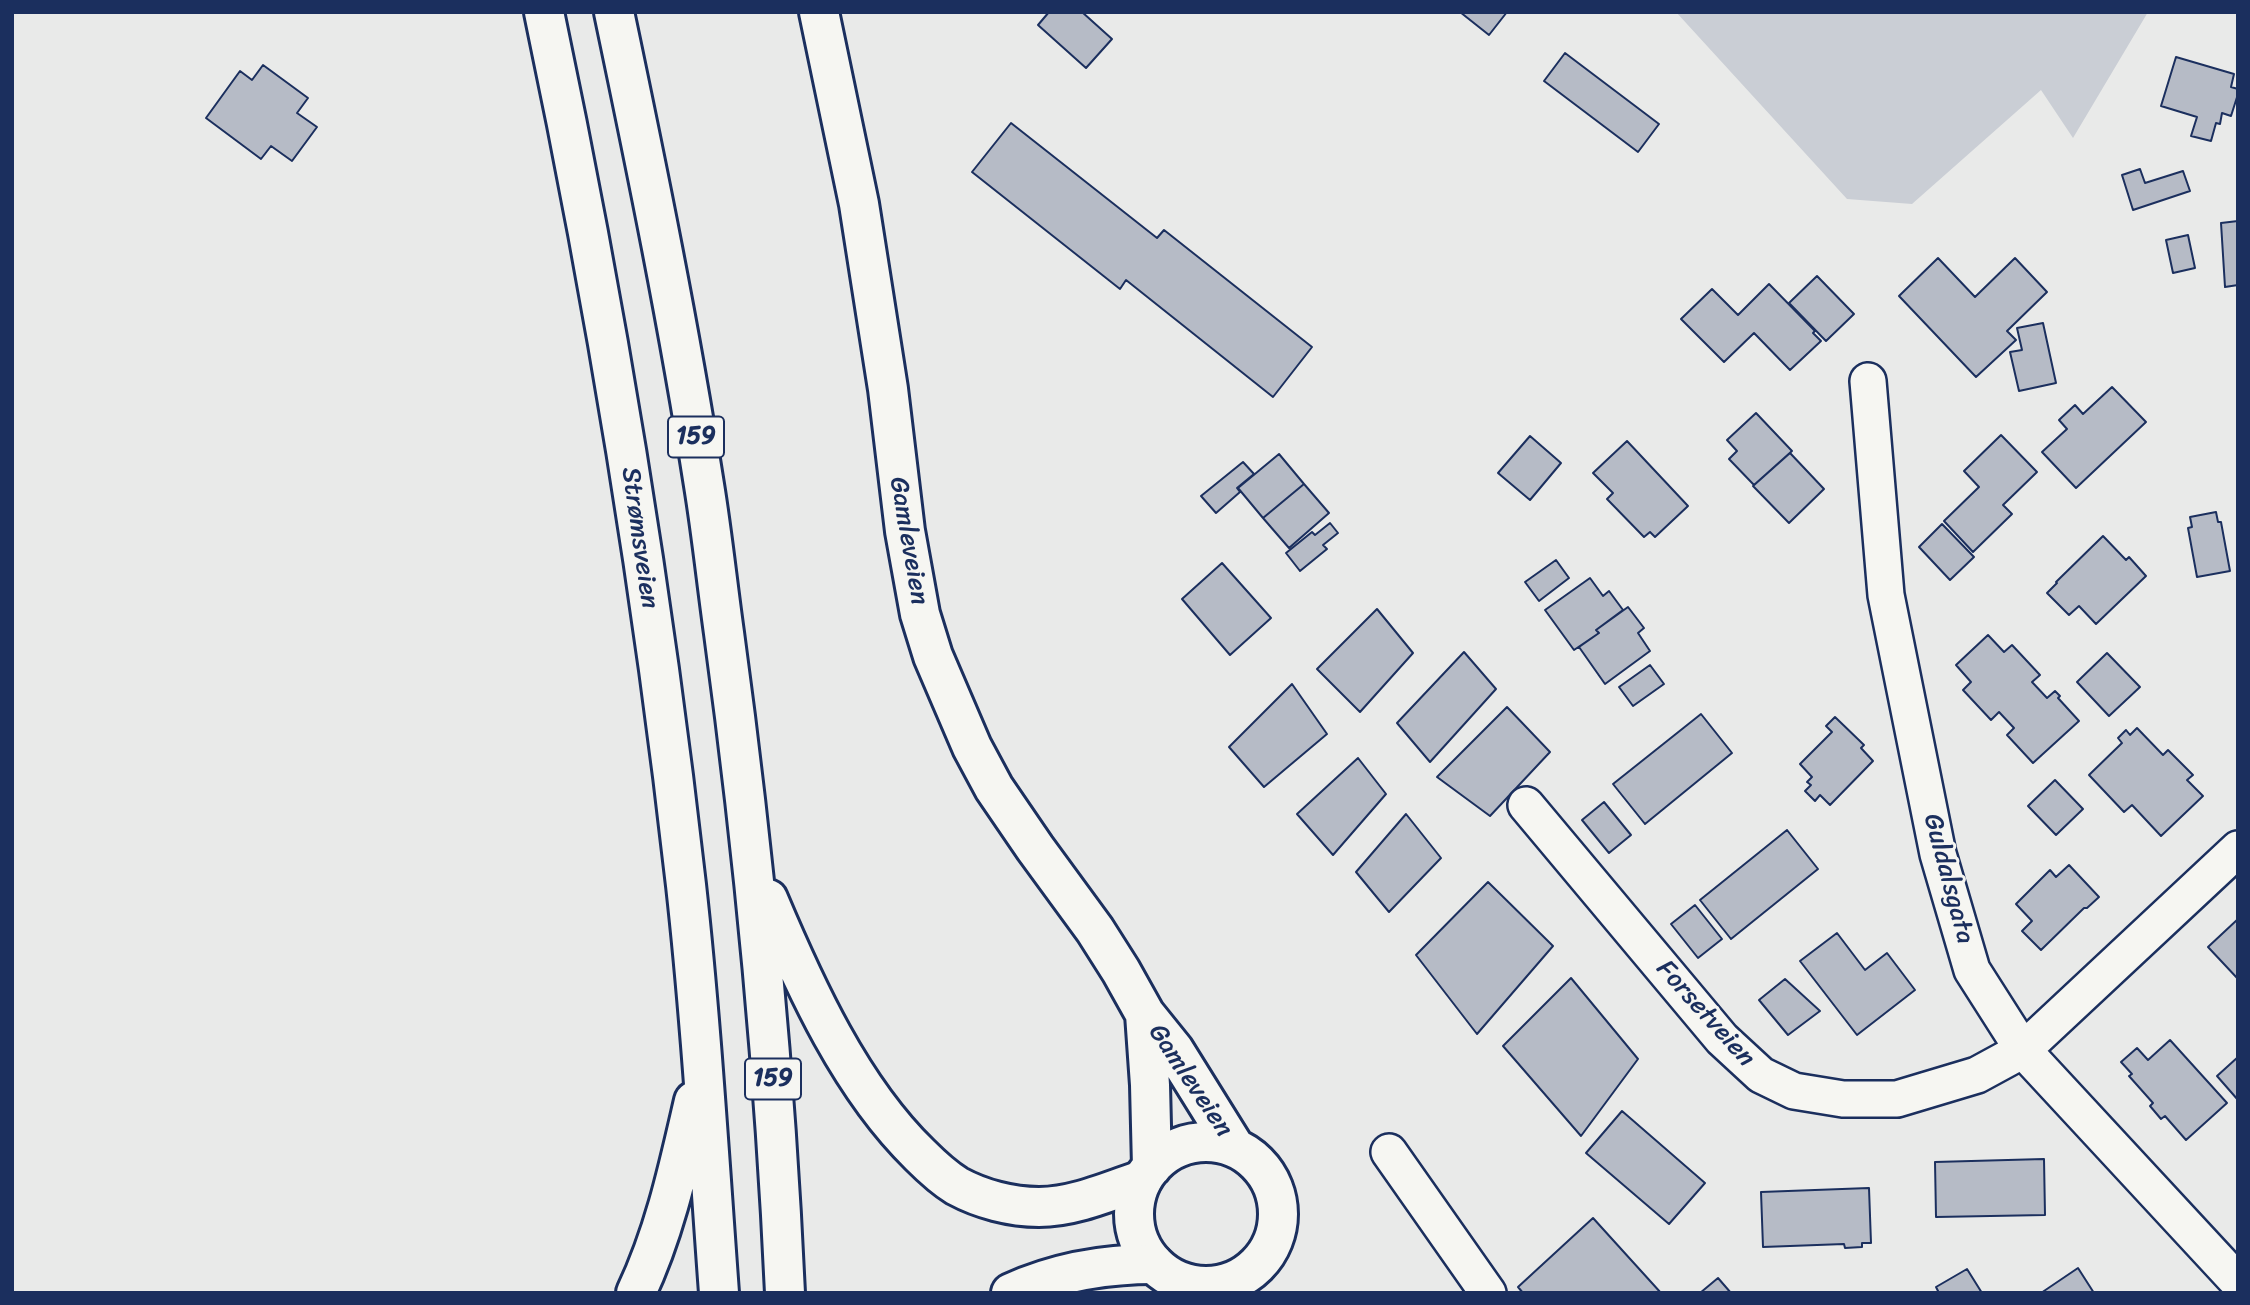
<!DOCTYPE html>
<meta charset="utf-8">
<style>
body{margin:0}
#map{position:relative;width:2250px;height:1305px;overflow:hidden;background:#e9eae9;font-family:Sriracha,sans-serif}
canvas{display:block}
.frame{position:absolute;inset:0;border:14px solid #1b2f5e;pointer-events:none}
</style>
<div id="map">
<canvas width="2250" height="1305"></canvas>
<div class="frame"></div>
</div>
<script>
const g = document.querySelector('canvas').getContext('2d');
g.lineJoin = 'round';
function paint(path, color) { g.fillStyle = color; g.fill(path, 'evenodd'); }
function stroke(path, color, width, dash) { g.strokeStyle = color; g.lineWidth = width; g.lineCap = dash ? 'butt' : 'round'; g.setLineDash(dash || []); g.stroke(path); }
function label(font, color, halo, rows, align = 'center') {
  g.font = font + ' Sriracha,sans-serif'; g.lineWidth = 6; g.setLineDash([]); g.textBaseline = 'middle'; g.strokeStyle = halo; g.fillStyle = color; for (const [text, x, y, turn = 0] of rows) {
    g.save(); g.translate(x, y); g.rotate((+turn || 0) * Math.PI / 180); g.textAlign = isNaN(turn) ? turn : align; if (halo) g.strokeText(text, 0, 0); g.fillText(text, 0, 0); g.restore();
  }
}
const green = new Path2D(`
 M 1676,12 L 2148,12 L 2073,138 L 2041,90 L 1912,204 L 1847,199 Z`);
const building = new Path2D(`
 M 1049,12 L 1082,12 L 1112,39 L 1086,68 L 1038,25 Z
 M 1460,12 L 1507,12 L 1489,35 Z
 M 1565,53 L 1659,124 L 1638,152 L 1544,81 Z
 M 2176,57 L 2234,74 L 2231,87 L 2238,89 L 2238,94 L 2231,116 L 2222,113 L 2220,124 L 2216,123 L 2211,141 L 2191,136 L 2197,117 L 2161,106 Z
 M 263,65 L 308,98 L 297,113 L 317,127 L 292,161 L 271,146 L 261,159 L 206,118 L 240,71 L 252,80 Z
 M 1011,123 L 1157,238 L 1164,230 L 1312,347 L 1273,397 L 1126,280 L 1120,289 L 972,172 Z
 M 2140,169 L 2145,183 L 2183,171 L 2190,191 L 2133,210 L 2122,175 Z
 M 2238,221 L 2238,285 L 2225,287 L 2221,223 Z
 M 2188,235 L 2195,268 L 2173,273 L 2166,240 Z
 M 1938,258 L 1975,297 L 2015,258 L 2047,292 L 2007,331 L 2016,340 L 1976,377 L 1899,296 Z
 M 1817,276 L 1854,314 L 1826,341 L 1789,303 Z
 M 1769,284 L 1815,331 L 1813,333 L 1821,341 L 1790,370 L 1754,333 L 1724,362 L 1681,319 L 1712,289 L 1738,315 Z
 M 2043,323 L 2056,383 L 2019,391 L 2010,352 L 2022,350 L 2017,328 Z
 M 2112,387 L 2146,422 L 2076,488 L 2042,452 L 2067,429 L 2059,420 L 2075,405 L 2083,414 Z
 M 1756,413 L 1792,451 L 1754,485 L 1729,459 L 1737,451 L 1727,440 Z
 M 2001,435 L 2037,472 L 2003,505 L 2012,514 L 1973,552 L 1944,521 L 1979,487 L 1964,471 Z
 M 1530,436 L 1561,463 L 1530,500 L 1498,473 Z
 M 1627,441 L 1688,506 L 1655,537 L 1650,532 L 1644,537 L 1607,499 L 1613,493 L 1593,473 Z
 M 1790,453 L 1824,489 L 1789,523 L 1753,486 Z
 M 1279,454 L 1304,484 L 1263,518 L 1238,488 Z
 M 1243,462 L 1254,474 L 1237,488 L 1240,492 L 1216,513 L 1201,496 Z
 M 1304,484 L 1329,513 L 1289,548 L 1263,518 Z
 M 2216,512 L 2218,522 L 2221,522 L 2230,571 L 2197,577 L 2188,528 L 2192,527 L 2190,517 Z
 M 1330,523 L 1338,533 L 1323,545 L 1327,549 L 1300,571 L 1286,553 L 1312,532 L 1315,535 Z
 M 1942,524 L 1974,557 L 1950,580 L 1919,547 Z
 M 2103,536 L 2126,560 L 2129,557 L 2146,576 L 2096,624 L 2079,606 L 2069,615 L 2047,593 L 2057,583 L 2056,582 Z
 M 1556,560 L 1569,578 L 1539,601 L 1525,582 Z
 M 1222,563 L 1271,618 L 1230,655 L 1182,599 Z
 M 1590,578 L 1603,596 L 1609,591 L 1623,610 L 1596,630 L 1599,633 L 1574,650 L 1545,610 Z
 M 1628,607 L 1644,628 L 1638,633 L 1650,651 L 1605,684 L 1579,647 L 1599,633 L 1596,630 Z
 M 1377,609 L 1413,653 L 1360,712 L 1317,669 Z
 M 1988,635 L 2004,652 L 2012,645 L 2040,675 L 2032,682 L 2047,698 L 2055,691 L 2060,696 L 2058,698 L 2079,721 L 2033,763 L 2007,735 L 2014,728 L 1999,712 L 1991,720 L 1963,690 L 1971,682 L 1956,665 Z
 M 1464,652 L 1496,689 L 1430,762 L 1397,723 Z
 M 2107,653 L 2140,687 L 2109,716 L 2077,682 Z
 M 1650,665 L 1664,684 L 1633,706 L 1619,687 Z
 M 1292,684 L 1327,734 L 1264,787 L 1229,747 Z
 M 1507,707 L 1550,752 L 1490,816 L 1437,777 Z
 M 1701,714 L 1732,753 L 1645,824 L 1613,784 Z
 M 1835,717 L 1864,745 L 1861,748 L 1873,761 L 1830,805 L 1820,795 L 1815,801 L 1805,791 L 1811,785 L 1807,782 L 1812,777 L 1800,764 L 1832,732 L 1826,726 Z
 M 2137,728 L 2163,755 L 2168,750 L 2193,775 L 2187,780 L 2203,796 L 2161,836 L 2132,805 L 2124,812 L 2089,775 L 2122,743 L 2118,738 L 2126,730 L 2130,735 Z
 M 1358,758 L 1386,794 L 1333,855 L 1297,814 Z
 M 2055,780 L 2083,809 L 2056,835 L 2028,806 Z
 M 1604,802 L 1631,835 L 1609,853 L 1582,820 Z
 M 1406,814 L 1441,858 L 1389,912 L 1356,872 Z
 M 1787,830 L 1818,869 L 1731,939 L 1700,900 Z
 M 2069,865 L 2099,897 L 2087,908 L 2084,908 L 2041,950 L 2022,931 L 2032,921 L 2016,904 L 2050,870 L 2056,877 Z
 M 1488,882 L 1553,946 L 1477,1034 L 1416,955 Z
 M 1695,905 L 1722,939 L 1698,958 L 1671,924 Z
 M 2238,919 L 2238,979 L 2208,947 Z
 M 1837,933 L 1865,970 L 1887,953 L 1915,990 L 1857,1035 L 1800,961 Z
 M 1571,978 L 1638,1059 L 1581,1136 L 1503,1046 Z
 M 1785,979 L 1820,1011 L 1788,1035 L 1759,1000 Z
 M 2170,1040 L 2227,1103 L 2186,1140 L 2165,1116 L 2161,1119 L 2150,1106 L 2153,1103 L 2129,1076 L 2132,1074 L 2121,1062 L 2137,1048 L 2148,1060 Z
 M 2238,1057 L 2238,1100 L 2217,1076 Z
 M 1622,1111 L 1705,1183 L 1669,1224 L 1586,1153 Z
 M 2044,1159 L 2045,1215 L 1936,1217 L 1935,1162 Z
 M 1869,1188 L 1871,1243 L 1862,1243 L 1862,1247 L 1845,1248 L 1844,1244 L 1763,1247 L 1761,1192 Z
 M 1593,1218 L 1661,1293 L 1523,1293 L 1518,1287 Z
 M 2078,1268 L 2094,1293 L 2041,1293 Z
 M 1967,1269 L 1982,1293 L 1939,1293 L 1936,1287 Z
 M 1718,1278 L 1731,1293 L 1700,1293 Z`);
const minor = new Path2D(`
 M 1868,381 L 1886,595 L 1938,854 L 1972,970 L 2023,1050 L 2238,1282
 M 1526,805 L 1722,1039 L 1761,1075 L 1794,1091 L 1843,1099 L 1897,1099 L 1977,1075 L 2023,1050 L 2238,849
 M 1389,1152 L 1488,1293`);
const secondary = new Path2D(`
 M 819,12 L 859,204 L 888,389 L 905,531 L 920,614 L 933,656 L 972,747 L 994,788 L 1035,848 L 1095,930 L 1121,971 L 1145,1014 L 1174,1050 L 1235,1148
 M 1145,1014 L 1150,1085 L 1152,1167
 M1134 1214a72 72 0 1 1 144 0a72 72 0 1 1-144 0Z`);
const motorway = new Path2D(`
 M 544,12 C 605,301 653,592 686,885 C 701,1020 709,1157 719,1293
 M 614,12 C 647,169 679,326 704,485 C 712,534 717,583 724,633 C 754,852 775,1072 785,1293
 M 768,899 C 805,987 851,1088 920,1155 C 931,1166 944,1178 957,1186 C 981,1199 1011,1207 1039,1207 C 1074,1207 1110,1191 1142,1180
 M 636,1293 C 665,1232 679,1166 694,1101
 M 1011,1293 C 1057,1272 1103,1264 1154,1264`);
const shields = [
 [696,437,56],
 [773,1079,56]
];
const shieldNames = [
 ["159",696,437],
 ["159",773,1079]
];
const streetNames = [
 ["Strømsveien",639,538,82],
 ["Gamleveien",908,541,80],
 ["Guldalsgata",1948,879,75],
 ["Forsetveien",1705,1014,48],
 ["Gamleveien",1190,1081,56]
];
paint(green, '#caced5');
paint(building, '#b6bbc6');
stroke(building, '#1b2f5e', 2);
stroke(minor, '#1b2f5e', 40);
stroke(secondary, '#1b2f5e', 44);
stroke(motorway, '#1b2f5e', 44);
stroke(minor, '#f6f6f2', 35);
stroke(secondary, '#f6f6f2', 38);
stroke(motorway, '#f6f6f2', 38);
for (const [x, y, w] of shields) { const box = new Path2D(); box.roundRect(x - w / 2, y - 20.5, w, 41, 5); g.fillStyle = '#f6f6f2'; g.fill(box); stroke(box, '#1b2f5e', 2); }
label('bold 24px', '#1b2f5e', null, shieldNames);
label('26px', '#1b2f5e', '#f6f6f2', streetNames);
</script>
